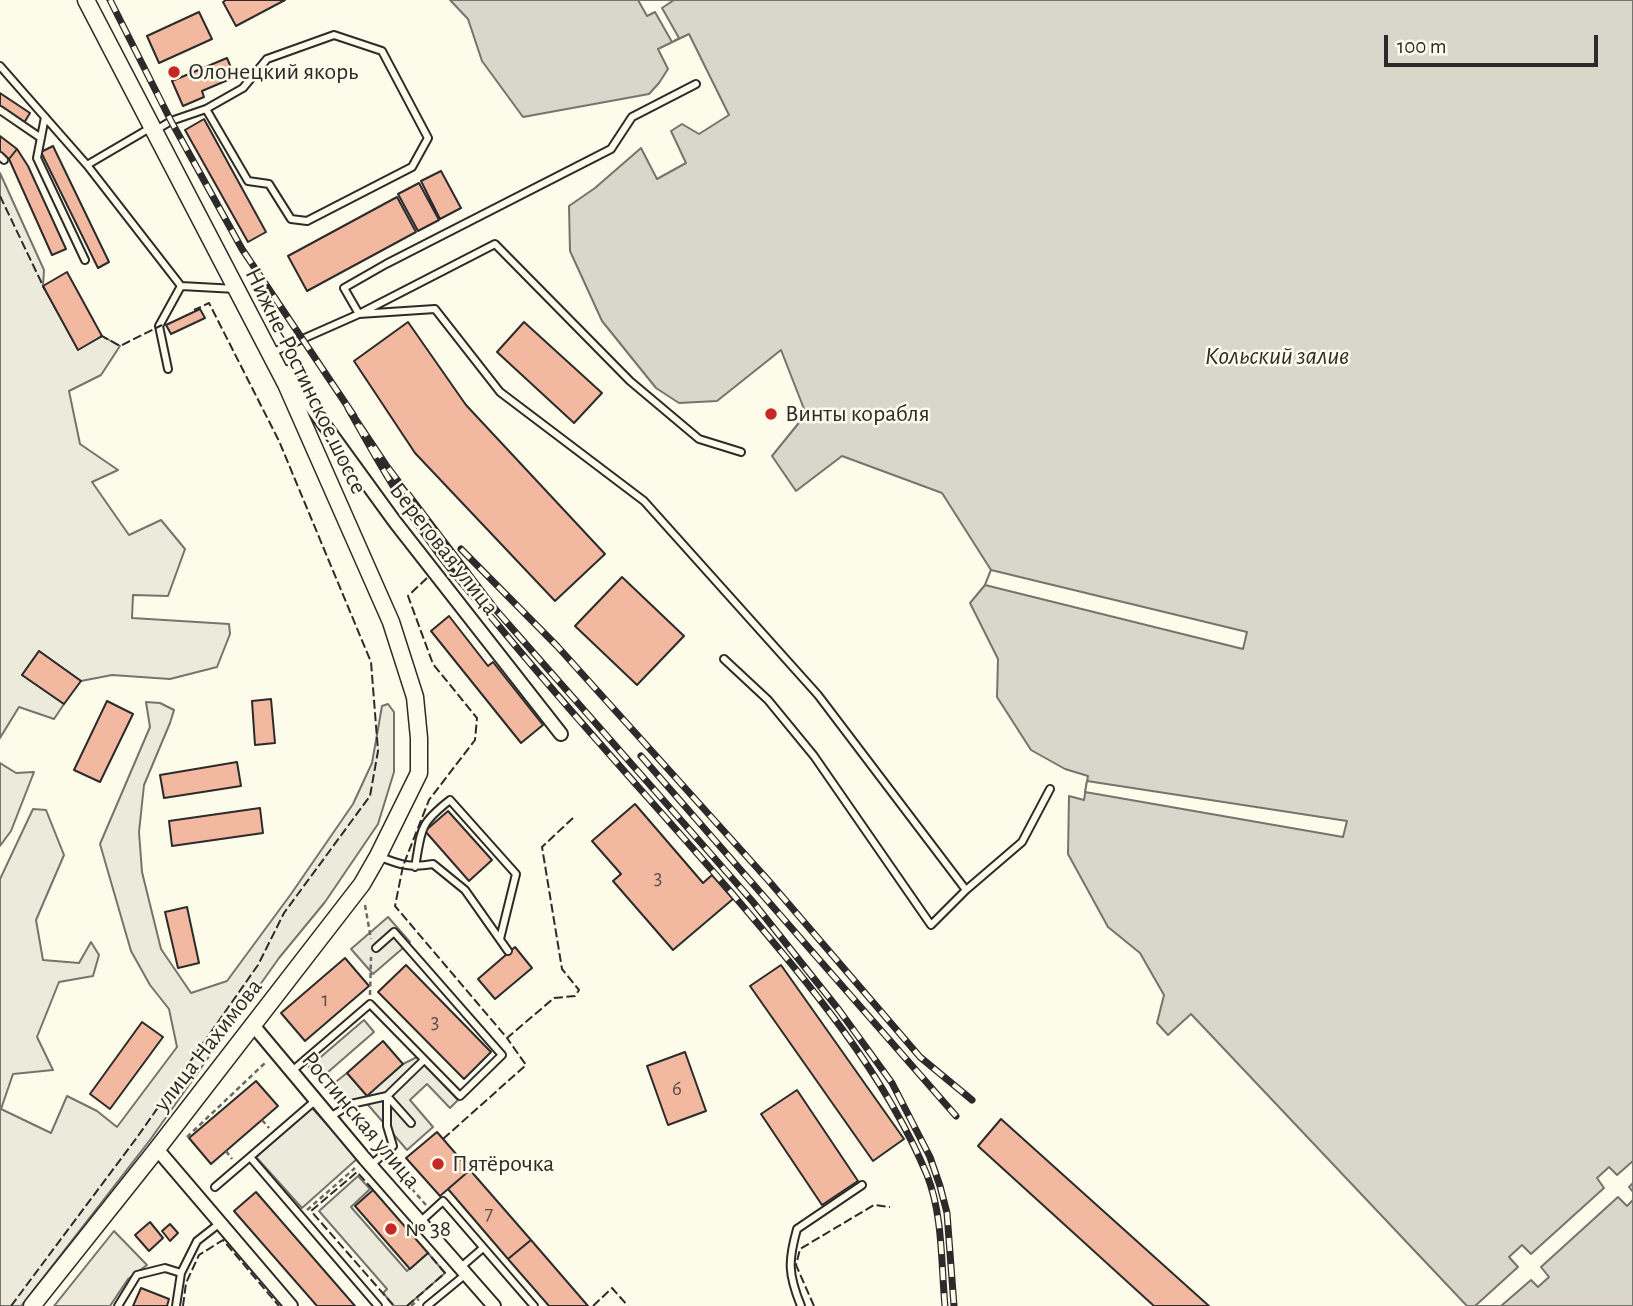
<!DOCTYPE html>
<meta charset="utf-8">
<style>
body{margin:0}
#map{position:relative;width:1633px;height:1306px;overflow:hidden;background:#fdfbea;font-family:"Alegreya Sans",sans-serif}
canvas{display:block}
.scale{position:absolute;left:1384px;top:35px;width:214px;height:32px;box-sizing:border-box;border:4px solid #2b2b2b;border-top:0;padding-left:9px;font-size:21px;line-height:24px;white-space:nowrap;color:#2b2b2b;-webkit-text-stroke:5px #fdfbea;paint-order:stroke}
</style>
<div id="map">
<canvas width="1633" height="1306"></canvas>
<div class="scale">100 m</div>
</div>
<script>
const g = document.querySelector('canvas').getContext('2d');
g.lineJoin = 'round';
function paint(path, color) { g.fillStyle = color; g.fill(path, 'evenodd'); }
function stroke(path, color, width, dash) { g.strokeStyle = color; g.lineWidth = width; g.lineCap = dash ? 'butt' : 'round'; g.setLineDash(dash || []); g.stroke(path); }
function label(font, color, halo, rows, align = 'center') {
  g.font = font + ' "Alegreya Sans",sans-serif'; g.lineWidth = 5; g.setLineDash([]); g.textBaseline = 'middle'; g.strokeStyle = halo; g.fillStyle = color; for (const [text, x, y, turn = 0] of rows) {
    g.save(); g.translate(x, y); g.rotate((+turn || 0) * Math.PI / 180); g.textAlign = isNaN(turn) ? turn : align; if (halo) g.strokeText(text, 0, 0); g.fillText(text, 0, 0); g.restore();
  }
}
const green = new Path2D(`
 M 0,173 L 44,270 L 43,286 L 78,349 L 102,336 L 120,346 L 101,375 L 69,391 L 80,444 L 118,470 L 92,482 L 129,535 L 161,520 L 185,549 L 168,596 L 133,595 L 132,618 L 229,624 L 230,634 L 217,667 L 170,679 L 112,675 L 81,681 L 39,651 L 22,675 L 64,704 L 54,719 L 19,707 L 0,738 Z
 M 146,702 L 160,703 L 174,710 L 170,723 L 144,785 L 139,832 L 142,872 L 161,949 L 191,993 L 227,981 L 291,894 L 353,804 L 372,763 L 382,706 L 388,704 L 394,712 L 394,772 L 378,824 L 325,902 L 279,958 L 150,1140 L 21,1306 L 0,1306 L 0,879 L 33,809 L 46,810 L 64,855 L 36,920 L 43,960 L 79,963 L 91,942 L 99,955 L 93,976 L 59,982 L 37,1037 L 53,1070 L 13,1074 L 1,1109 L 51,1133 L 67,1096 L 97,1111 L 117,1127 L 177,1047 L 169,1009 L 150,985 L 131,951 L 100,844 L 150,727 Z
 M 0,763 L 16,773 L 34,772 L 11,831 L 0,846 Z
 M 312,1108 L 358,1158 L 302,1208 L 256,1157 Z
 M 358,1176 L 370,1189 L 351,1207 L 407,1271 L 428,1253 L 445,1273 L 407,1306 L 394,1306 L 383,1293 L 387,1289 L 319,1211 Z
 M 114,1231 L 147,1265 L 128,1279 L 110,1306 L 54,1306 Z`);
const parking = new Path2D(`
 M 388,917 L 410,942 L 373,974 L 351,949 Z
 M 364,1020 L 374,1032 L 320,1079 L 309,1067 Z
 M 417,1057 L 458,1100 L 450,1108 L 427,1084 L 410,1100 L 433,1127 L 407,1150 L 363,1099 L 342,1104 L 328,1088 L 347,1073 L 367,1095 L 403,1064 Z`);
const water = new Path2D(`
 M 450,0 L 1633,0 L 1633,1306 L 1467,1306 L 1191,1014 L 1168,1035 L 1157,1023 L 1164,995 L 1140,953 L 1108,927 L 1068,854 L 1069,796 L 1084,800 L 1088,776 L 1065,769 L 1031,750 L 997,697 L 998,659 L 970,603 L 985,585 L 991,570 L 942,493 L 842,456 L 796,491 L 772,456 L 806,414 L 781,350 L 717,401 L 679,403 L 656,388 L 602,321 L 570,251 L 569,206 L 595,188 L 641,148 L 657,179 L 686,163 L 671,131 L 682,124 L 699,134 L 729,115 L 689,34 L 658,49 L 668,69 L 659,83 L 649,94 L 523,117 L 482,61 L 468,19 Z`);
const pier = new Path2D(`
 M 638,0 L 674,0 L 662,8 L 679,38 L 672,42 L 655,12 L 647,16 Z
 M 991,570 L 1247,632 L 1243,649 L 985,585 Z
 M 1087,781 L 1347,821 L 1343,837 L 1085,792 Z
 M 1633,1161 L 1633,1183 L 1629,1187 L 1633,1192 L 1633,1200 L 1627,1206 L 1618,1197 L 1541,1267 L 1549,1277 L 1538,1287 L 1531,1280 L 1501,1306 L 1475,1306 L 1518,1267 L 1509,1257 L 1522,1245 L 1531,1254 L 1604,1188 L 1597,1178 L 1609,1167 L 1617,1175 Z`);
const building = new Path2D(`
 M 226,0 L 285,0 L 236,26 L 223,2 Z
 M 199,12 L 212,39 L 159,63 L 147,36 Z
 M 227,58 L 235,77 L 202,91 L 204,97 L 183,106 L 172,81 Z
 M 0,93 L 30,113 L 24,123 L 0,107 Z
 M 204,119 L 266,232 L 248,242 L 185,130 Z
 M 0,136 L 17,149 L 9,159 L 0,152 Z
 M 53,146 L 109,262 L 98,268 L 41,152 Z
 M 17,149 L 28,166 L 66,249 L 52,255 L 9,159 Z
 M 441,171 L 461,208 L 440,219 L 421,181 Z
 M 419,183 L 439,220 L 418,231 L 398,194 Z
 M 397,197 L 416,232 L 307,291 L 288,256 Z
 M 67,272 L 102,336 L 78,350 L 43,286 Z
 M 200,309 L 205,318 L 171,334 L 166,325 Z
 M 408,322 L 466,405 L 605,554 L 555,601 L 415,453 L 354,361 Z
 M 524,322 L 602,393 L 574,423 L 497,352 Z
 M 622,577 L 684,636 L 637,685 L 575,626 Z
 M 449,616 L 488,666 L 493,662 L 543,725 L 521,743 L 431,631 Z
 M 39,651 L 81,681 L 64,704 L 22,675 Z
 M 271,699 L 275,743 L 255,745 L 252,701 Z
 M 107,701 L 133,714 L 100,782 L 74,770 Z
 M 237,762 L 241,786 L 164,798 L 160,775 Z
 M 635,804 L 703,883 L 712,875 L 733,899 L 673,950 L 613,881 L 621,874 L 592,841 Z
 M 260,808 L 263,833 L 172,846 L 169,821 Z
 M 448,811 L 492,860 L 469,881 L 425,831 Z
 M 187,907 L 199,963 L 178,968 L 165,912 Z
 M 515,947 L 532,968 L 495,999 L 478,979 Z
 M 345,958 L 369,986 L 305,1041 L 281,1013 Z
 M 406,965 L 491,1052 L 464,1079 L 378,992 Z
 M 781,965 L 904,1139 L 873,1161 L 750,986 Z
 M 142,1022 L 163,1037 L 110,1109 L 90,1094 Z
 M 383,1041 L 403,1064 L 367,1096 L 347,1073 Z
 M 685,1052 L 706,1111 L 668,1125 L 647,1066 Z
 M 256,1081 L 278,1106 L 211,1164 L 189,1138 Z
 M 797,1090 L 858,1181 L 822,1205 L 761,1114 Z
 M 1001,1119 L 1209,1306 L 1154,1306 L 978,1146 Z
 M 437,1132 L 470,1170 L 440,1196 L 406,1158 Z
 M 470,1170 L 531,1240 L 508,1259 L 448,1189 Z
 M 373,1190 L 428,1253 L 410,1269 L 355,1206 Z
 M 256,1192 L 355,1306 L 317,1306 L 234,1211 Z
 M 150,1222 L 163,1238 L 149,1251 L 135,1235 Z
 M 170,1224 L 178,1233 L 170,1241 L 162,1231 Z
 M 531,1240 L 588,1306 L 549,1306 L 508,1259 Z
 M 141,1288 L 169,1299 L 167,1306 L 133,1306 Z`);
const path = new Path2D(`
 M 365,905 L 371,939
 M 370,995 L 371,957
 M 262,1120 L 269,1128
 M 187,1137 L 266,1062
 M 226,1151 L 232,1159
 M 389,1163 L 426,1205
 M 307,1210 L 355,1168
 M 411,1306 L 419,1299`);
const service = new Path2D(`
 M 0,66 L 87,165 L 181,286 L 236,289
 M 696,84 L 632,117 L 611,149 L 386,264 L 344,288 L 359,314 L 435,309 L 500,392 L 644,501 L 818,695 L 966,890 L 1022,842 L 1050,789
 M 0,110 L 41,138
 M 45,117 L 37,158 L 85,260
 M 156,130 L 171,121 L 206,109 L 243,88 L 267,59 L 334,35 L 382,51 L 428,138 L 412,167 L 307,221 L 291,219 L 269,184 L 248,181 L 206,109
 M 0,156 L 4,160
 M 87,165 L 150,128
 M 271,353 L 359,314 L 495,244 L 630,381 L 699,439 L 741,452
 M 168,369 L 159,326 L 181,286
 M 724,659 L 768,700 L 814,756 L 931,925 L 966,890
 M 378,856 C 400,865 410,868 433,864 L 465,890 L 508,951
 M 415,867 C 422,829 418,825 450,800 L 516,874 L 500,939
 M 292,1071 L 370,1004 L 460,1096 L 502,1055 L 394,932 L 376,948
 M 387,1096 L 411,1123
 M 316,1100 L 250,1157 L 378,1306
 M 330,1117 L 351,1104 L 387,1096 L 424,1060
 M 371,1165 L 393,1146 L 387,1126 L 387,1096
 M 215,1187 L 250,1157
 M 420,1222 L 443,1201 L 534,1306
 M 461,1267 L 483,1248
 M 118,1306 L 137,1275 L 165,1268 L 181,1273
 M 176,1306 L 181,1273 L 197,1241 L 220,1223
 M 427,1306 L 466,1274
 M 801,1306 C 788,1274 788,1261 797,1229 L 862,1185`);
const minor = new Path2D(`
 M 286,372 L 395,522 L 561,734
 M 252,1024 L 365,1159 L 494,1306
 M 157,1149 L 291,1306`);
const tertiary = new Path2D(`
 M 32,1306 L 157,1149 L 362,884 L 378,856 L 419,773 L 419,738 L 415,697 L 391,622 L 286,384 L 86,0`);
const rail = new Path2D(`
 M 110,0 L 171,121 L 242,249 L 354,416
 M 461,549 L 557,646 L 768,880 L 920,1057 L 972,1100
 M 641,756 L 956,1116
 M 945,1306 C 941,1264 943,1215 927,1175 C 883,1069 804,978 730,891 C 653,802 573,716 498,625 C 477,600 454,576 435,549 C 402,504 375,456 348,408 L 386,465 L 496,610 L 753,902 L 839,1010 L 892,1083 L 930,1157 L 940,1186 L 947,1213 L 954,1306`);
const fence = new Path2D(`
 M 0,196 L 45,290
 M 100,337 L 102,336 L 120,346 L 162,325
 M 427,578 L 408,596 L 433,664 L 477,718 L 475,740 L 429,800 L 403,866 L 395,906 L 507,1038 L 554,998 L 575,996 L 579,990 L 562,969 L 542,847 L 574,817
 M 443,1139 L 526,1065 L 507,1038
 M 373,1190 L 357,1172 L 311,1211 L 394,1306
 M 11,1306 L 138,1136 L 258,965 L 284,913 L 370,796 L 378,751 L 371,662 L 279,441 L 209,303 L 194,310
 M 183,1306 L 186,1283 L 199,1255 L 223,1240 L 279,1306
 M 407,1306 L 445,1273 L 428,1253
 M 593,1306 L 612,1288 L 628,1306
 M 814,1306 L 796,1265 L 800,1249 L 874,1205 L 890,1207`);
const markers = [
 [174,72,7,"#c62828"],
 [771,414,7,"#c62828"],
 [438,1164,7,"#c62828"],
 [391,1229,7,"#c62828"]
];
const numberNames = [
 ["3",658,878],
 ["1",325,1000],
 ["3",435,1022],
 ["6",677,1089],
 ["7",489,1214]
];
const poiNames = [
 ["Олонецкий якорь",188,72],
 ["Винты корабля",785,414],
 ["Пятёрочка",452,1164],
 ["№ 38",405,1229]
];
const streetNames = [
 ["Нижне-Ростинское шоссе",306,381,64],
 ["Береговая улица",444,549,52],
 ["улица Нахимова",208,1045,-52],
 ["Ростинская улица",361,1120,50]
];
const waterNames = [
 ["Кольский залив",1277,356]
];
paint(green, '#ecebdb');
stroke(green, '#74746e', 2);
paint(parking, '#eceadb');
stroke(parking, '#74746e', 2);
paint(water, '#d8d7c9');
stroke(water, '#74746e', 2);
paint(pier, '#fdfbea');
stroke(pier, '#74746e', 2);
paint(building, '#f2b8a0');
stroke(building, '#2b2b2b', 2);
stroke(service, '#2b2b2b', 10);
stroke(minor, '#2b2b2b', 16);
stroke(tertiary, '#2b2b2b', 19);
stroke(path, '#6a6964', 2.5, [5, 3.5]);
stroke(service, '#fdfbea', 6);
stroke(minor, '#fdfbea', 12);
stroke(tertiary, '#fdfbea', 16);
stroke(rail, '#2b2b2b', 7);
stroke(rail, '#fdfbea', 4.5, [13]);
stroke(fence, '#2b2b2b', 2, [9, 3.5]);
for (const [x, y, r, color] of markers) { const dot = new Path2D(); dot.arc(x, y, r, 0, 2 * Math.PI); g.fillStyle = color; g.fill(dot); stroke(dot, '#fdfbea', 2.5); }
label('21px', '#5d4e48', null, numberNames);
label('24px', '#2b2b2b', '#fdfbea', poiNames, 'left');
label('24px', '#2b2b2b', '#fdfbea', streetNames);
label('italic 26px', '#2b2b2b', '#fdfbea', waterNames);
</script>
